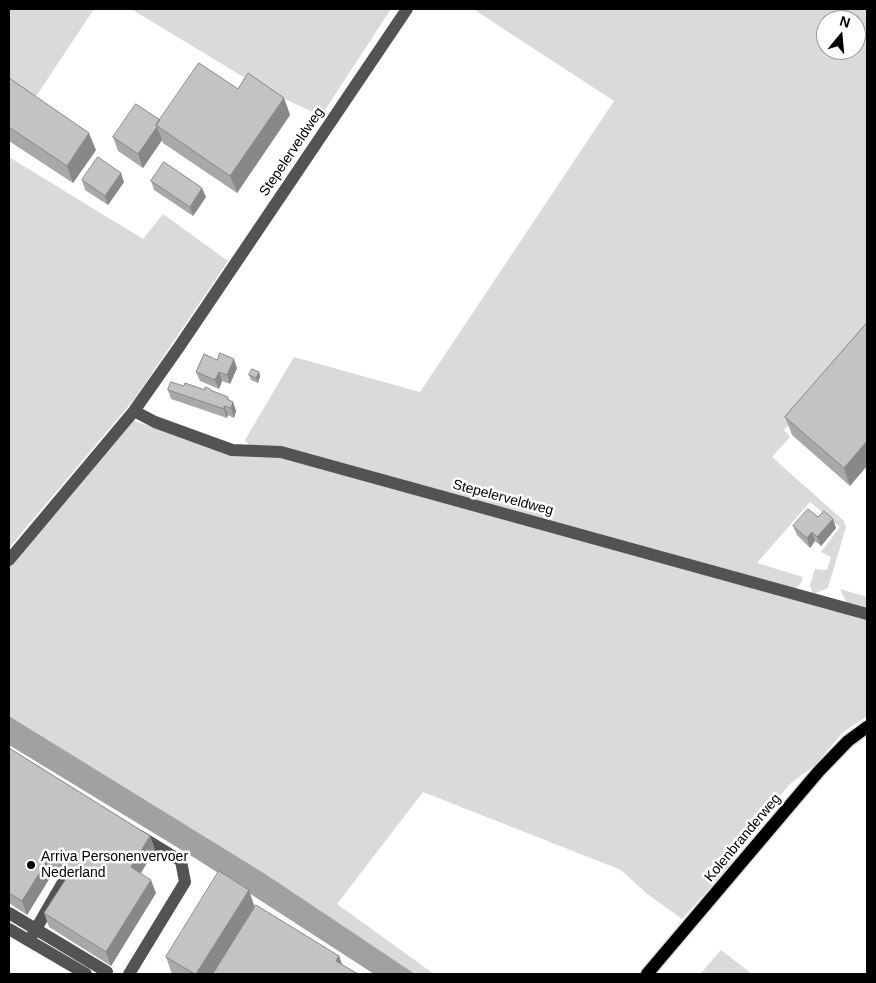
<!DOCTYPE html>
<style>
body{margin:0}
#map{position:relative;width:876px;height:983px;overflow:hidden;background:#fff;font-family:Arial,sans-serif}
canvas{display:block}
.frame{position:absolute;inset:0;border:10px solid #000;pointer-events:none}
.north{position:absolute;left:816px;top:10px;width:50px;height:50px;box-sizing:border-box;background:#fff;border:1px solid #999;border-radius:50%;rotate:17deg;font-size:14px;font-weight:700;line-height:20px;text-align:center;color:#000}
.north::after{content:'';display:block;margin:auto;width:18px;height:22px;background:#000;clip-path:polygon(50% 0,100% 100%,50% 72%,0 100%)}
</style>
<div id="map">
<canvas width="876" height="983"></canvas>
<div class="frame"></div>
<div class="north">N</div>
</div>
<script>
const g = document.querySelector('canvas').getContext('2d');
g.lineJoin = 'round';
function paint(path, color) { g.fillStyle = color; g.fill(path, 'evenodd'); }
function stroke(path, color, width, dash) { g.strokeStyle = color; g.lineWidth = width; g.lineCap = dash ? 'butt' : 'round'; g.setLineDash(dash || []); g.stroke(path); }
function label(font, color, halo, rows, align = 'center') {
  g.font = font + ' Arial,sans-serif'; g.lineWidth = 5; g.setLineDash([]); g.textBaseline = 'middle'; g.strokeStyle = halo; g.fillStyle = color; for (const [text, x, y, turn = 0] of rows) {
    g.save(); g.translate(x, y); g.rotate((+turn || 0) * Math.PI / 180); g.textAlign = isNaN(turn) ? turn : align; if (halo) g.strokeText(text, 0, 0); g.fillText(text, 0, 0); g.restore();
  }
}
const green = new Path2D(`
 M 9,9 L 94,9 L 35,98 L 9,84 Z
 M 131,9 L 391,9 L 321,116 L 260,87 Z
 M 473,9 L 867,9 L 867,334 L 784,430 L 790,437 L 772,457 L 844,521 L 846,527 L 828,588 L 813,594 L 810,585 L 815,569 L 827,570 L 831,557 L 821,552 L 840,527 L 810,502 L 757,563 L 803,577 L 801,583 L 795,589 L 249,445 L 245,440 L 294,357 L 420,392 L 614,101 ZM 826,20 L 856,20 L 856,50 L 826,50 Z
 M 9,157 L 143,239 L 163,214 L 228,261 L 136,397 L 9,548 Z
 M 132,420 L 220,451 L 285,458 L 867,618 L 867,716 L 842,733 L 815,765 L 791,783 L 749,832 L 729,867 L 682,919 L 646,893 L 621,870 L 423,792 L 337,904 L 434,974 L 415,974 L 267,875 L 9,716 L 9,568 Z
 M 840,589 L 867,597 L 867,609 L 847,604 Z
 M 721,950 L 752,974 L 700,974 Z`);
const water = new Path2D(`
 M 9,716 L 267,875 L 415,974 L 374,974 L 198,860 L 9,745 Z`);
const minor = new Path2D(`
 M 134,411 L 155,422 L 232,450 L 281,452 L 867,614
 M 9,560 L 134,411 L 179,347 L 407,9
 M 9,913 L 107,972
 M 9,929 L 86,974
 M 33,934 L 62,884
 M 129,974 L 185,882 L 181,861 L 140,836`);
const major = new Path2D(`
 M 647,974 L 819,771 L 848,741 L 867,727`);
const wall = new Path2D(`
 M 9,78 L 96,150 L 73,183 L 9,141 Z
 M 238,89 L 284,98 L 290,115 L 237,193 L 163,143 L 162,140 L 143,168 L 118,151 L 113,137 L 160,120 Z
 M 82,180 L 124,182 L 108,205 L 85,190 Z
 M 151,181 L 206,197 L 193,216 L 154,190 Z
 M 867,323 L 850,486 L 792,435 L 785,417 Z
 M 217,360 L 237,368 L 230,384 L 222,381 L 219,389 L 200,381 L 196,372 Z
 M 259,372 L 260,376 L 258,383 L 251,380 L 249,375 Z
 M 184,386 L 211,391 L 228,397 L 229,400 L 233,402 L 236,411 L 234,418 L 228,415 L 227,418 L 171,399 L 168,390 Z
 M 818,517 L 833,519 L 836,528 L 821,546 L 815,541 L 810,548 L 797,535 L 793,526 Z
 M 9,748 L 150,836 L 155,850 L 140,873 L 156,893 L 111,966 L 49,927 L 44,913 L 66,879 L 54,871 L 27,915 L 9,903 Z
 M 255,906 L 339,956 L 342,965 L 358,974 L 172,974 L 166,957 Z`);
const shadedWall = new Path2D(`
 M 284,98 L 290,115 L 237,193 L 230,176 Z
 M 157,127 L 162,140 L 143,168 L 138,154 Z
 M 89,133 L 96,150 L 73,183 L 67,166 Z
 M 121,173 L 124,182 L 108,205 L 105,196 Z
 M 202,188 L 206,197 L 193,216 L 190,207 Z
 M 234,359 L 237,368 L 230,384 L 227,375 Z
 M 219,372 L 222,381 L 219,389 L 215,380 Z
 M 259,372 L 260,376 L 258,383 L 256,378 Z
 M 233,402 L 236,411 L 234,418 L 231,408 Z
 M 224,406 L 228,415 L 227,418 L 224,409 Z
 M 867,441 L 867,466 L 850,486 L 844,468 Z
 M 833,519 L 836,528 L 821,546 L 817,537 Z
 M 812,532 L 815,541 L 810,548 L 807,538 Z
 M 150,836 L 155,850 L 136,881 L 131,867 Z
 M 49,858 L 54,871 L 27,915 L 22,901 Z
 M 151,880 L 156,893 L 111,966 L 106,952 Z
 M 249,890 L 255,908 L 214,974 L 196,974 Z
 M 339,956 L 344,970 L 336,961 Z`);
const building = new Path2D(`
 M 199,63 L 238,89 L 248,73 L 284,98 L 230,176 L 156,125 Z
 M 9,78 L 89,133 L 67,166 L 9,127 Z
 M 136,104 L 160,120 L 156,125 L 157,127 L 138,154 L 113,137 Z
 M 98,157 L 121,173 L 105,196 L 82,180 Z
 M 164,162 L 202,188 L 190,207 L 151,181 Z
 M 867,323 L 867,441 L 844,468 L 785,417 Z
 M 220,353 L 234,359 L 227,375 L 219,372 L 215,380 L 196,372 L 204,354 L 217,360 Z
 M 252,369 L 259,372 L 256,378 L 249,375 Z
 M 171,382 L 184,386 L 185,383 L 205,390 L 205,387 L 210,389 L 210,390 L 228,397 L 227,399 L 233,402 L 231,408 L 224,406 L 224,409 L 168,390 Z
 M 808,509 L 818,517 L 824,511 L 833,519 L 817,537 L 812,532 L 807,538 L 793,526 Z
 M 9,748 L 150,836 L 131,867 L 151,880 L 106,952 L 44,913 L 71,871 L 49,858 L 22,901 L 9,893 Z
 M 219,871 L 249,890 L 196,974 L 195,974 L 166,957 Z
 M 256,905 L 339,956 L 336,961 L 358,974 L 213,974 Z`);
const markers = [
 [31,865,5,"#000"]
];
const streetNames = [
 ["Stepelerveldweg",292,152,-56],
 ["Stepelerveldweg",503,498,15],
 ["Kolenbranderweg",743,838,-50]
];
const poiNames = [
 ["Arriva Personenvervoer",41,857],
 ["Nederland",41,873]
];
paint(green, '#dadada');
paint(water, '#a1a1a1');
stroke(major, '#dbdbdb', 15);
stroke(minor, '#535353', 12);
stroke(major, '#000', 12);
paint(wall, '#a8a8a8');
paint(shadedWall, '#888');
paint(building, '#c3c3c3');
stroke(building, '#888', 1);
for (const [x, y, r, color] of markers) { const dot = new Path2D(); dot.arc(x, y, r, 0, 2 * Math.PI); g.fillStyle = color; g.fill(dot); stroke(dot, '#fff', 2); }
label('14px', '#000', '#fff', streetNames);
label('14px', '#000', '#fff', poiNames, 'left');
</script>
